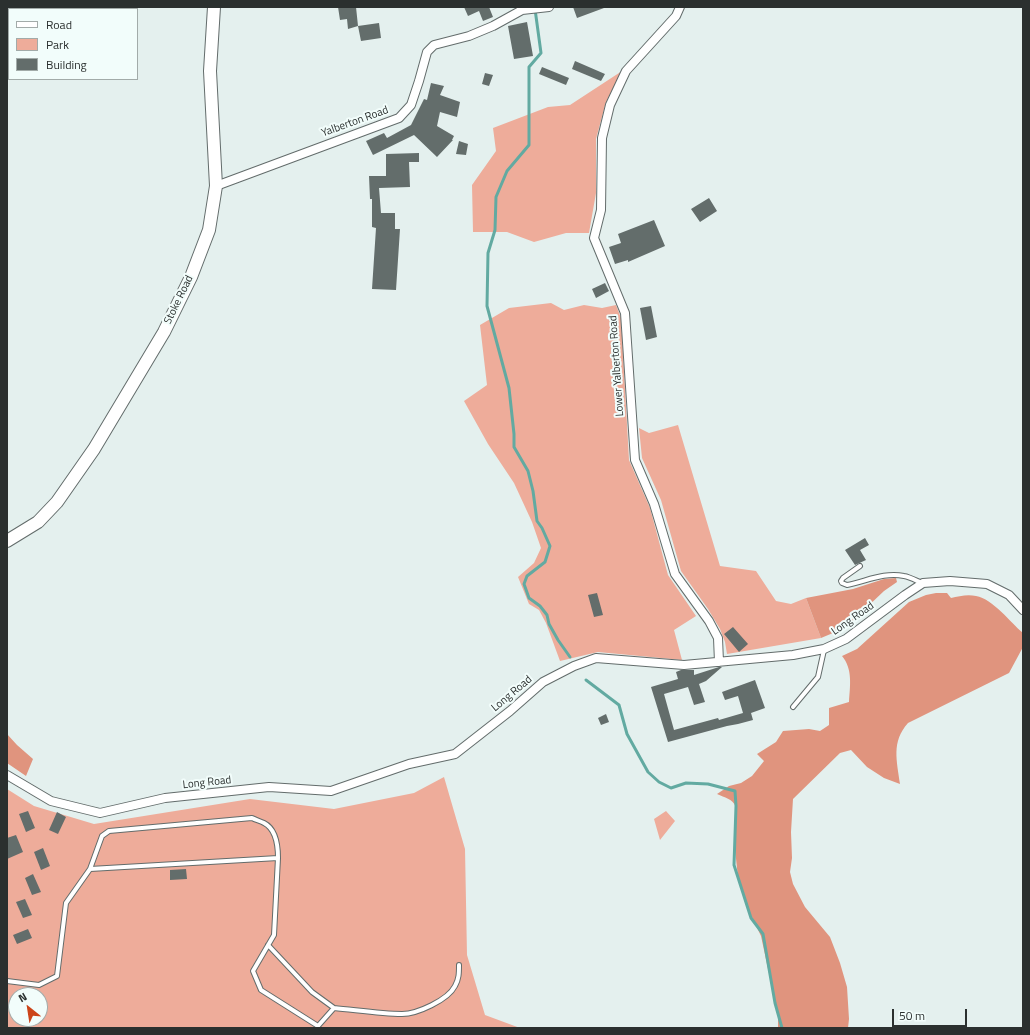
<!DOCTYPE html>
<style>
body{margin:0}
#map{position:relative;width:1030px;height:1035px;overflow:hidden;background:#e4f0ee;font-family:"Titillium Web",sans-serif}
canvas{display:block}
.frame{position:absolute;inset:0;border:8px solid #2b302f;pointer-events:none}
.legend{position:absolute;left:8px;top:8px;width:130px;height:72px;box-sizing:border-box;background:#f2fdfb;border:1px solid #a2aba9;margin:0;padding:5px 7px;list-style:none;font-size:12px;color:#2b302f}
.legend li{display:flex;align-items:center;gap:8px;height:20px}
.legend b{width:20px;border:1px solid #a2aba9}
.north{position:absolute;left:8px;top:987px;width:40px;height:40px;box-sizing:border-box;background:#f2fdfb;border:1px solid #a2aba9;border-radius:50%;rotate:330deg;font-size:11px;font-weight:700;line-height:16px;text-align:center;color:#2b302f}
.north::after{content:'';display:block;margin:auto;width:14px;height:18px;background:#cc4419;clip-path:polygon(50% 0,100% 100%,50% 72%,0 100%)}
.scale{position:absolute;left:892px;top:1009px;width:75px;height:18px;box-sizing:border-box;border:2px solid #2b302f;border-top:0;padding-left:5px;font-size:12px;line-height:14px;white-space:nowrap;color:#2b302f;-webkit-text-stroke:3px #f2fdfb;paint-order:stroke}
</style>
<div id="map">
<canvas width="1030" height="1035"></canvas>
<div class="frame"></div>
<ul class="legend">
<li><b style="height:5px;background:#fff"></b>Road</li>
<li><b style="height:11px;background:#eeac9a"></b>Park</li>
<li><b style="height:11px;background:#636d6b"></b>Building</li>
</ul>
<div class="north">N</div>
<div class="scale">50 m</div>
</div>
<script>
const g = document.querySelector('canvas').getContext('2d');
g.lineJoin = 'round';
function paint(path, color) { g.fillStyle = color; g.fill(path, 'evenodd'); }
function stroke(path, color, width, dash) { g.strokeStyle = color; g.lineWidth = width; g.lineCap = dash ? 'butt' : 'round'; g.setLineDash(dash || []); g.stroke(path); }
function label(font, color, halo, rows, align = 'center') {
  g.font = font + ' "Titillium Web",sans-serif'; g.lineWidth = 4; g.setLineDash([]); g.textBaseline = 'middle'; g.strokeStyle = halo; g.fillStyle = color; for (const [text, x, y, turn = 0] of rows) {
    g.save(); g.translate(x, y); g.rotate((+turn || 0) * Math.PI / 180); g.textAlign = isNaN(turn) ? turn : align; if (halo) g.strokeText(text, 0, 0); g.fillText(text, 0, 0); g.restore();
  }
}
const green = new Path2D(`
 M 622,71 L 606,102 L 596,139 L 596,193 L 589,233 L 566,233 L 534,242 L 507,232 L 473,232 L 472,185 L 496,151 L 493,128 L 548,107 L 570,105 Z
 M 551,303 L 564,310 L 584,305 L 602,308 L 616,305 L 621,318 L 629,460 L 650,508 L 668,575 L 696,616 L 674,630 L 682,660 L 598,652 L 560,661 L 546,623 L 539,610 L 529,604 L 518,577 L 534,563 L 541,548 L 532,522 L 514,483 L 488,444 L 464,401 L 487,385 L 480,325 L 509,308 Z
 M 678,425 L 720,566 L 756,571 L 776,601 L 791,604 L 806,598 L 821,638 L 727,654 L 725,642 L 720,629 L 708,609 L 681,571 L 661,500 L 642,458 L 639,428 L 649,433 Z
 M 444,777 L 465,849 L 467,955 L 485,1015 L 520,1028 L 7,1028 L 7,789 L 34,806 L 94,824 L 250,799 L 334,809 L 414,793 ZM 16,995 L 40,995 L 40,1019 L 16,1019 Z
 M 666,811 L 675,821 L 660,840 L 654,819 Z`);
const forest = new Path2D(`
 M 896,578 L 897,582 L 884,591 L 845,628 L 821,638 L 806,598 L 853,589 L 884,579 Z
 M 936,593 L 947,593 L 951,598 C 959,596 968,594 976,596 C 993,599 1010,622 1023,633 L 1023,647 L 1009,673 L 908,723 C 891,742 897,761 900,784 L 884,778 L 867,767 L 851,750 L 840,753 L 793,799 L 791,832 L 792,858 L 790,872 L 793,884 L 805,907 L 830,937 L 840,963 L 847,987 L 849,1019 L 848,1028 L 778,1028 L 778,1016 L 761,936 L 748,909 L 738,878 L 735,849 L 736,807 C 732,798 725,798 717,794 L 729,786 L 741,783 L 752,776 L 764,761 L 757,754 L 776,742 L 783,731 L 809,729 L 820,731 L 829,725 L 829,708 L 849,702 C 850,686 853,669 842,656 L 857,649 L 909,602 L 926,595 Z
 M 7,734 L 17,745 L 33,759 L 26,776 L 7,763 Z`);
const stream = new Path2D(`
 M 535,9 L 541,53 L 529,67 L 529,145 L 507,171 L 496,197 L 495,230 L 488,253 L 487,306 L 509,388 L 514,434 L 514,447 L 528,471 L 533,491 L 537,521 L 542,528 L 550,546 L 545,562 L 527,576 L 524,584 L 529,598 L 540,606 L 547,615 L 549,624 L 558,640 L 570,657
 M 586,680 L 619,705 L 627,734 L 648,772 L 659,782 L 671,788 L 686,783 L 708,784 L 735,791 L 736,806 L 734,865 L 751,918 L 763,934 L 775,1003 L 782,1028`);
const building = new Path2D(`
 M 338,7 L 356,7 L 358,26 L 348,29 L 347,19 L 340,20 Z
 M 464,7 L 489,7 L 493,17 L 483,21 L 479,11 L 468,16 Z
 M 573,7 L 604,7 L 604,8 L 577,18 Z
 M 527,22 L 533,56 L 514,59 L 508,26 Z
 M 379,23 L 381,38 L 361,41 L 358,26 Z
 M 575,61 L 605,74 L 601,81 L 572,69 Z
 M 542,67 L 569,78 L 566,85 L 539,74 Z
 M 485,73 L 493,75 L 489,86 L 482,84 Z
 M 431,83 L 444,86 L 440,95 L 460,102 L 457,117 L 440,112 L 437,126 L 454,136 L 452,140 L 453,140 L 437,157 L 414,135 L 373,155 L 366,141 L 384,133 L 387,138 L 411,125 L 424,99 L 427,100 Z
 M 459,141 L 468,144 L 466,155 L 456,154 Z
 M 419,153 L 419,162 L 409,162 L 410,187 L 379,188 L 381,213 L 395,213 L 395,229 L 400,229 L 396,290 L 372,289 L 376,228 L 372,227 L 372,199 L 370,199 L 369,176 L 386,176 L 386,154 Z
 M 709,198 L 717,211 L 700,222 L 691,209 Z
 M 654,220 L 665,246 L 628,262 L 628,260 L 615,264 L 609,247 L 621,243 L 618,234 Z
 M 605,283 L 609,291 L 596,298 L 592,289 Z
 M 651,306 L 657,337 L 646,340 L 640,308 Z
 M 865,538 L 869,545 L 860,550 L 866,560 L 855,565 L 845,550 Z
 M 597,593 L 603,615 L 594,617 L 588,595 Z
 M 733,627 L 748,644 L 739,652 L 724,634 Z
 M 719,667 L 722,667 L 706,681 L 699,684 L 705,702 L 694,705 L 688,687 L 664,694 L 674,730 L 718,718 L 719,720 L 743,713 L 738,696 L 725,700 L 722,692 L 755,680 L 765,708 L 751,713 L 753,720 L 738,724 L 727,726 L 668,742 L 651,687 L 678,679 L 676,672 L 681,670 L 694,670 L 694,675 Z
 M 606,714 L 609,722 L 601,725 L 598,718 Z
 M 28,811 L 35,828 L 26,832 L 19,814 Z
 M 57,812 L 66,817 L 58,834 L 49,830 Z
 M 16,835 L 23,852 L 7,859 L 7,838 Z
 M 43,848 L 50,866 L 41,870 L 34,852 Z
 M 186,869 L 187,879 L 170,880 L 170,870 Z
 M 33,874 L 41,892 L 32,895 L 25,878 Z
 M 25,899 L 32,915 L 23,918 L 16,902 Z
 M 28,929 L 32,938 L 17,944 L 13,935 Z`);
const lane = new Path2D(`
 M 860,566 L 843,578 L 841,581 L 842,583 L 847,585 C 867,581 884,572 904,576 C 910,577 917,581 922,583
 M 793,707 L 818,677 L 824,650
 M 90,869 L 102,836 L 109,831 L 252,818 C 256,820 260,821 264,823 C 276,829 278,847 278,858
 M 268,945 L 312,992 L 334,1008
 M 7,981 L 39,985 L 57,976 L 66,903 L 90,869 L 278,858 L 274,935 L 253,971 L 261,990 L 318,1026 L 334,1008 C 356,1010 380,1014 402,1014 C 417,1014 448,1000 455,986 C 459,979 459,973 459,965`);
const street = new Path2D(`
 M 680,7 L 676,16 L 626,71 L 610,105 L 602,138 L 601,210 L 594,238 L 625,313 L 635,460 L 654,504 L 675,574 L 709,621 L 718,638 L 719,662
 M 216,186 L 399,118 L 411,105 L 419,81 L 427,52 L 434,45 L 469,36 L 493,26 L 522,10 L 549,7
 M 7,775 L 51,801 L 100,813 L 165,798 L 269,787 L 331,791 L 409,764 L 455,754 L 510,711 L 543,682 L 574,666 L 596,658 L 684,665 L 793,655 L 824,649 L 846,639 L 905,595 L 923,583 L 950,581 L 987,584 L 1009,595 L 1023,610`);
const secondary = new Path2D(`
 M 7,541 L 38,522 L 57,502 L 94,449 L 164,332 L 191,277 L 209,230 L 216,186 L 210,71 L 214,7`);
const streetNames = [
 ["Yalberton Road",355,122,-20],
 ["Stoke Road",179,300,-64],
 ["Lower Yalberton Road",617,366,-94],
 ["Long Road",853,619,-35],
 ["Long Road",512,694,-40],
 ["Long Road",207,783,-6]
];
paint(green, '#eeac9a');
paint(forest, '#e0947e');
stroke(stream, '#62aaa1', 3);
paint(building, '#636d6b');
stroke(lane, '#636c6b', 6);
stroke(street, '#636c6b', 10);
stroke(secondary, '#636c6b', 14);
stroke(lane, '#fff', 4);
stroke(street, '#fff', 8);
stroke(secondary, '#fff', 12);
label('11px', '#2b302f', '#f2fdfb', streetNames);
</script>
